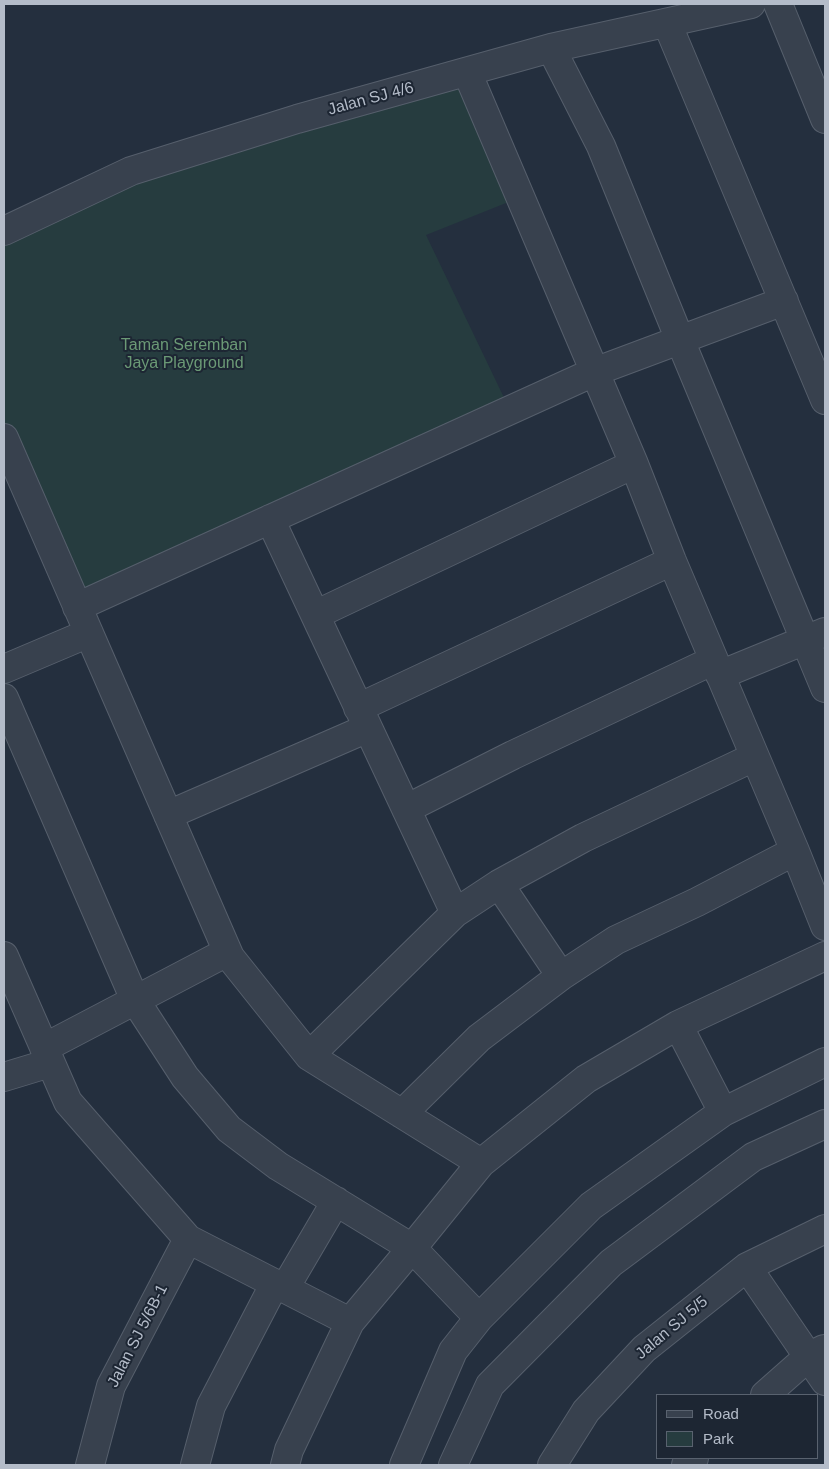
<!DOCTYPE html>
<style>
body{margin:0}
#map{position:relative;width:829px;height:1469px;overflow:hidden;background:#242f3e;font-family:Arial,sans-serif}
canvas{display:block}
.frame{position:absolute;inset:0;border:5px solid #b4bcc9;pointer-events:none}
.legend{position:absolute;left:656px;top:1394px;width:162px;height:65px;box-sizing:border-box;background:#1d2633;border:1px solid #59626f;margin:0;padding:6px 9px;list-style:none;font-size:15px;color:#b4bcc9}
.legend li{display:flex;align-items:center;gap:10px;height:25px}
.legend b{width:25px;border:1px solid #59626f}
</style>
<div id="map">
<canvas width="829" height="1469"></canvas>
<div class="frame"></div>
<ul class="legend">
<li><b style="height:6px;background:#38414e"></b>Road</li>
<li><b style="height:14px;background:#263c3f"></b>Park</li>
</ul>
</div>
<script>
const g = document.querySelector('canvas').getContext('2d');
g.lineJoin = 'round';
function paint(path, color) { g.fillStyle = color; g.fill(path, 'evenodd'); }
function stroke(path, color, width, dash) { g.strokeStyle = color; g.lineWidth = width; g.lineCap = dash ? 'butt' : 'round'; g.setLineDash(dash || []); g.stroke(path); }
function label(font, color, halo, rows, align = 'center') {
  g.font = font + ' Arial,sans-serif'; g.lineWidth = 4; g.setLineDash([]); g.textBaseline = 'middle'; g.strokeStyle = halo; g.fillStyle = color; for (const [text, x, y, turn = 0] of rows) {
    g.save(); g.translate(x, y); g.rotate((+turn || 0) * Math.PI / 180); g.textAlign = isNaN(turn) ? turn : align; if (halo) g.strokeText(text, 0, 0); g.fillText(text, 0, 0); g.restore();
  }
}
const green = new Path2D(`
 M 470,85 L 516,199 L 426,235 L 508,406 L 78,603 L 4,430 L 4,243 L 136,180 Z`);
const minor = new Path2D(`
 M 778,4 L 825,119
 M 667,23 L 825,400
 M 551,48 L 601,146 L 680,340 L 825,688
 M 467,72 L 634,464 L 672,561 L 795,851 L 825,926
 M 4,231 L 131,171 L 297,119 L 551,48 L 751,4
 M 4,438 L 230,957 L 309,1056 L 481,1163
 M 270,519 L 455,913
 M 77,607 L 594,372 L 784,301
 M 315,615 L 634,464
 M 4,669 L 89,633
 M 720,675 L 825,632
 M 4,698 L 135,1000 L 185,1077 L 229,1129 L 278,1166 L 412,1248 L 479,1318
 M 358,708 L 672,561
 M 406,809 L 513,755 L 714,660
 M 168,815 L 368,728
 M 499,884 L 561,976
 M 4,956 L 68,1102 L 188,1239 L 350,1322
 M 678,1025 L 723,1112
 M 44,1048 L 227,952
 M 309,1056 L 455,913 L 499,884 L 583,838 L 754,757
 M 4,1077 L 50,1063
 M 402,1114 L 479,1038 L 561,976 L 616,940 L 697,902 L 795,851
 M 747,1267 L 825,1381
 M 285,1288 L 336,1201
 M 765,1395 L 808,1357 L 824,1349
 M 90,1465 L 111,1386 L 188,1239
 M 195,1465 L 211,1406 L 275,1283
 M 285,1465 L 289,1450 L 350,1322 L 412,1248 L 481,1163 L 586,1079 L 678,1025 L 825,956
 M 404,1465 L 453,1351 L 479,1318 L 591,1206 L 723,1112 L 825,1062
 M 453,1465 L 490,1385 L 611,1263 L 753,1157 L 825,1124
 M 552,1465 L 586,1411 L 644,1349 L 747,1267 L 825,1229
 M 686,1465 L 694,1458`);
const streetNames = [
 ["Jalan SJ 4/6",371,99,-15],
 ["Jalan SJ 5/5",672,1328,-40],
 ["Jalan SJ 5/6B-1",138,1336,-63]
];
const parkNames = [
 ["Taman Seremban",184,346],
 ["Jaya Playground",184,364]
];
paint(green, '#263c3f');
stroke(minor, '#565f6c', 30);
stroke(minor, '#38414e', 28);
label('16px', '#b4bcc9', '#1d2633', streetNames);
label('16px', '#6b9a76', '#1d2633', parkNames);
</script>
